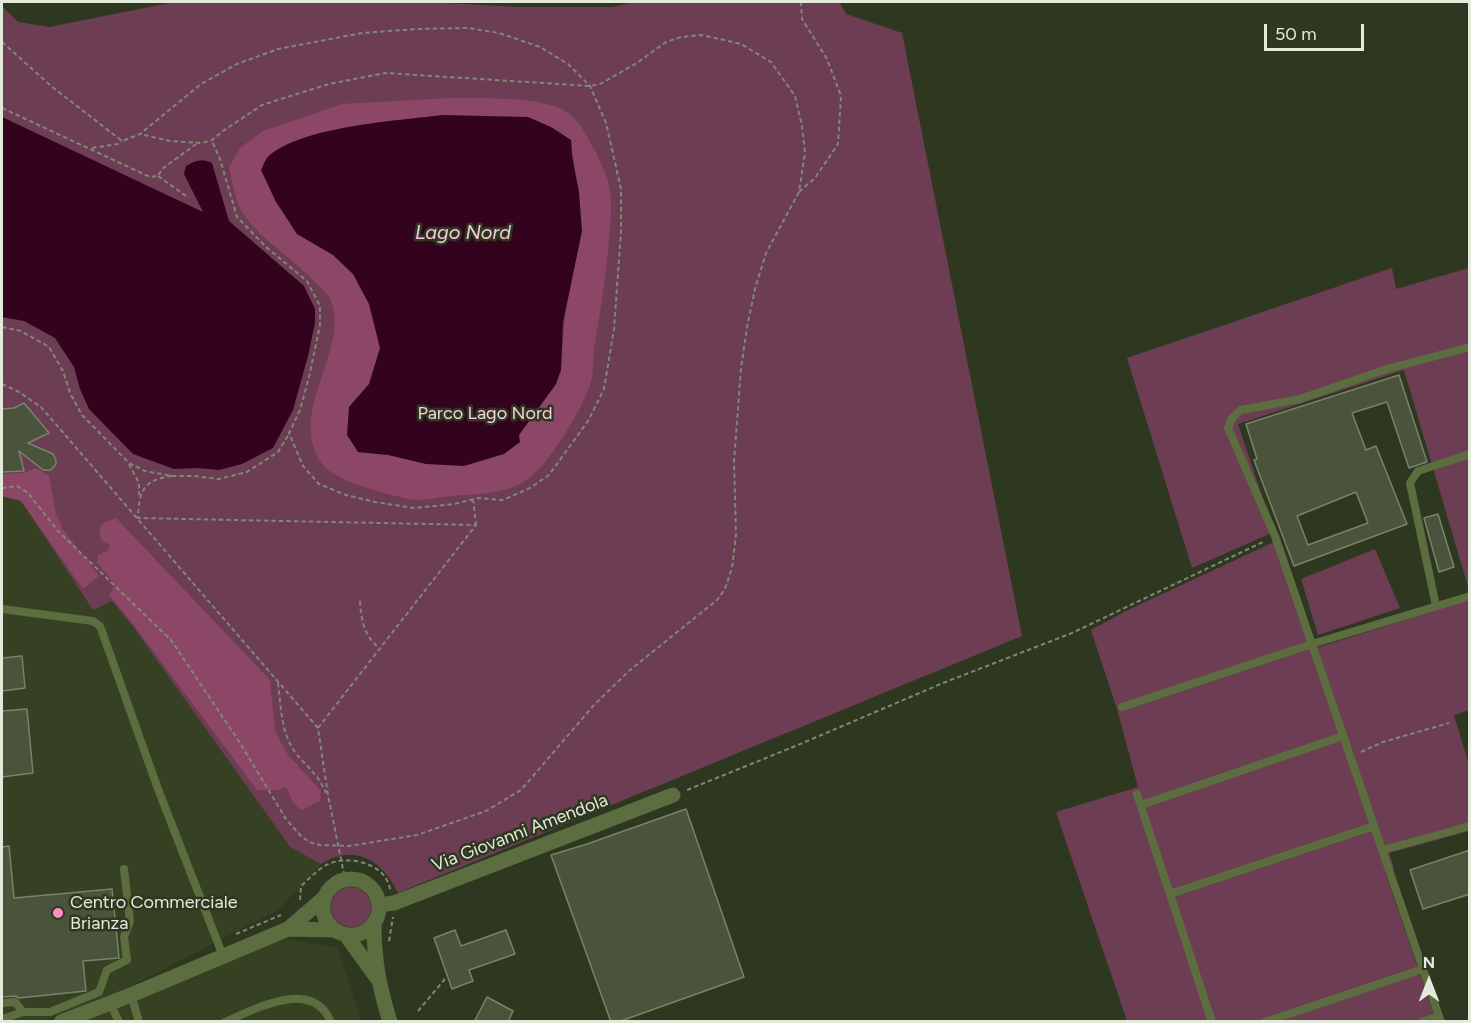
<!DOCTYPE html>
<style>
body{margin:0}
#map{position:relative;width:1471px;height:1023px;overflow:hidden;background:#2e3821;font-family:Figtree,sans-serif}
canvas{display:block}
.frame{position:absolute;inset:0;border:3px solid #e3e9db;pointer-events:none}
.north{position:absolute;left:1399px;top:951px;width:60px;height:60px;-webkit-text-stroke:4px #2e3821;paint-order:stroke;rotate:0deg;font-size:16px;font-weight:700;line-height:24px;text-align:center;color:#e3e9db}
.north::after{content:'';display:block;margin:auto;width:21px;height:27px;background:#e3e9db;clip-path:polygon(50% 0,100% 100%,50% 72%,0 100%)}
.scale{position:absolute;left:1264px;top:24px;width:100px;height:27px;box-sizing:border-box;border:3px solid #e3e9db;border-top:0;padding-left:8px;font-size:18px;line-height:21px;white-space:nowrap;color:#e3e9db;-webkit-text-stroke:4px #2e3821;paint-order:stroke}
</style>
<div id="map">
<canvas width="1471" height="1023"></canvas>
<div class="frame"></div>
<div class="north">N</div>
<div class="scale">50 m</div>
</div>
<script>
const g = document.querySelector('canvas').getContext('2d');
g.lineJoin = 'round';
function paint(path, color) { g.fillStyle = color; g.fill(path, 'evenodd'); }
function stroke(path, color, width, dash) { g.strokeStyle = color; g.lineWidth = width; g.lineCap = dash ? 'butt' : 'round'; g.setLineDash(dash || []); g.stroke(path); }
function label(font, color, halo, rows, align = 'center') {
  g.font = font + ' Figtree,sans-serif'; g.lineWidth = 5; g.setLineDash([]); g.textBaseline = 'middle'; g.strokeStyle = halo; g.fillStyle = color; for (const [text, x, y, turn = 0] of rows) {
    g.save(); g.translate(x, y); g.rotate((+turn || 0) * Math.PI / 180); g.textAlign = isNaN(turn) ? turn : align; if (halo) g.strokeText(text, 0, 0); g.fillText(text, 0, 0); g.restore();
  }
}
const built = new Path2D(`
 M 2,496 L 21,501 L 93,609 L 112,600 L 131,624 L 290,847 L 321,864 L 279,909 L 114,995 L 42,1021 L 2,1022 Z
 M 284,939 L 337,947 L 361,1021 L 78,1022 L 136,1000 Z`);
const green = new Path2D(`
 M 174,2 L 426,2 L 519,7 L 612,7 L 636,2 L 839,2 L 846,14 L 902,33 L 1022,636 L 398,893 C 382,860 355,843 321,864 L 290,847 L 131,624 L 112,601 L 93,610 L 21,501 L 2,496 L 2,6 L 18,22 L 49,27 Z
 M 1392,268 L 1396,289 L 1469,268 L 1469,590 L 1404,370 L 1238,424 L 1274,532 L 1192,568 L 1127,358 Z
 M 1278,540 L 1316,648 L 1469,600 L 1469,710 L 1454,715 L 1469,765 L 1469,831 L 1389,853 L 1394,868 L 1385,872 L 1436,1021 L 1127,1021 L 1056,812 L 1138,787 L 1117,709 L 1091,630 L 1128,610 Z
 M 1375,549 L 1400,608 L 1318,635 L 1301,579 Z
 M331 907a20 20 0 1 1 40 0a20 20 0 1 1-40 0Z`);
const forest = new Path2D(`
 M 450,98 C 478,98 544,96 567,112 C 578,120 584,130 590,142 C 597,154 604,168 608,181 C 613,200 611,221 609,241 C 606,275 601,308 595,342 C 592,356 595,372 590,385 C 581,411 550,463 528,479 C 506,495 474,494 449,496 C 439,497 427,500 417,500 C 410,500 402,497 396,496 C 377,492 333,479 322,464 C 286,411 350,352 331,301 C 328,292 316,284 310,277 C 290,257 263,240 246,218 C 235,204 233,184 229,167 L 240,148 L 263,131 L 342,104 ZM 571,140 L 575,170 L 561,370 L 556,384 L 519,435 L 388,455 L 358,452 L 349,407 L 369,384 L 380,348 L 369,304 L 353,274 L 333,255 L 297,234 Z
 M 36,468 L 49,476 L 56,514 L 64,531 L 99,576 L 83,589 L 21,501 L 2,496 L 2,474 L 24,473 Z
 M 116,518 L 270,680 L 275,731 L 288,755 L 321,791 L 320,801 L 301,810 L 294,804 L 286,787 L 277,790 L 257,790 L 133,624 L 109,595 L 115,584 L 97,563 L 98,555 L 107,551 L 110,545 L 102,541 L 99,530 L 103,523 Z`);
const water = new Path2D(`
 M 443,115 L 528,117 L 551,127 L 571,140 L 572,156 L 579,192 L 582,231 L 563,323 L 561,370 L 556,384 L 519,435 L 520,442 L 504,454 L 464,466 L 426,464 L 388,455 L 358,452 L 347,435 L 349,407 L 369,384 L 380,348 L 369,304 L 353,274 L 333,255 L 297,234 L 276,202 L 261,170 C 264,164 266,157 271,154 C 308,126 395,121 443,115 Z
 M 2,117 L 203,212 L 184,174 L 186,166 C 196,160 202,158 212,163 L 229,221 L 304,286 L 315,309 L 315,323 L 308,356 L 293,410 L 273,448 L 242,464 L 219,470 L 198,468 L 174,469 L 133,454 L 89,409 L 80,389 L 74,367 L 55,338 L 24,321 L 2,317 Z`);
const building = new Path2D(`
 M 1399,375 L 1427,462 L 1409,468 L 1387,402 L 1352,413 L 1366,450 L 1376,446 L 1407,524 L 1294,566 L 1254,460 L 1257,459 L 1246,424 ZM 1356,492 L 1368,523 L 1308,545 L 1297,516 Z
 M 24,403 L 49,433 L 28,443 L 53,454 L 56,460 L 56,464 L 51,470 L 43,470 L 19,451 L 24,471 L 2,472 L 2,409 L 14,408 Z
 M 1438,514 L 1454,567 L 1439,572 L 1424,518 Z
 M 22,656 L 25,688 L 2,691 L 2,658 Z
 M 27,709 L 33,773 L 2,777 L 2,711 Z
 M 686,809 L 744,977 L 618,1022 L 611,1022 L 551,855 L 587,844 Z
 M 9,846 L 14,898 L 112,889 L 119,958 L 83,961 L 86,991 L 19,998 L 15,996 L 2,997 L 2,847 Z
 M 1470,850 L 1470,894 L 1423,909 L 1410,870 Z
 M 455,930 L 461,946 L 506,930 L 515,954 L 469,970 L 473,981 L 452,989 L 434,938 Z
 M 487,997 L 513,1011 L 508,1022 L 474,1022 Z`);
const path = new Path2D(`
 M 2,42 L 51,86 L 122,141 L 140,134 L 201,84 L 237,64 L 278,49 L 362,33 L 416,29 L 469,28 L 499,33 L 540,47 L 568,64 L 590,86 L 606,123 L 621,189 L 621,232 L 614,329 L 604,389 L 588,421 L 549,475 L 530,488 L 503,500 L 478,498 L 454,504 L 414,508 L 375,502 L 346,495 L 319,484 L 303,466 L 289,433 L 300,410 L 309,377 L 320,325 L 320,306 L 307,281 L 266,247 L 237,217 L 220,159 L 212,141
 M 2,108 L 150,177 L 158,176 L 162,169 L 196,144
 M 92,148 L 118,144 L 122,141
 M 158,176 L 186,196
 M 799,192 L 815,178 L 838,144 L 841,96 L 827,59 L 802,19 L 801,2
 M 2,327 L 21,331 L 49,347 L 63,371 L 70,393 L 82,415 L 129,463 L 145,471 L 172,476 L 194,476 L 219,479 L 247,472 L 278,452 L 289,434
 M 2,384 L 19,392 L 41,407 L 318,728 L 328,795 L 345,879
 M 129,464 L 139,483 L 139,495
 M 172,476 C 143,480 139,491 138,518 L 476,525 L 318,728
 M 2,488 L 17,486 L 28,493 L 58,531 L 171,640 L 240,743 L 286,819 L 300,835 L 309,842 L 320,845 L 349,846 L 417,835 L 486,811 L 521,790 L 594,705 L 630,670 L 717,600 L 725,589 L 732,568 L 736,535 L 734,462 L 741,368 L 747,327 L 755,289 L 766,253 L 799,192 L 805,153 L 802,126 L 795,96 L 771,62 L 741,44 L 702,35 L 681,37 L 666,42 L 637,63 L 600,84 L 590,86 L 385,73 L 329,84 L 262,105 L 223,131 L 212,140 L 202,143 L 170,141 L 140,134
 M 473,499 L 476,525
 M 360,601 C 361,620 364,636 380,649
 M 278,683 C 281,706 281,733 295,752 C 307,768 317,772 326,793
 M 1361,752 L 1383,742 L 1449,723
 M 687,790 L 798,745 L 943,683 L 1072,633 L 1265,541
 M 300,900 L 301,886 C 308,880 315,872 323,867 C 340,855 373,860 385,877 C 388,881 389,886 391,891
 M 236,934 L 281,915
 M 389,941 L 393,917
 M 418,1011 L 445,979`);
const service = new Path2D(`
 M 1436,606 L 1410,483 L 1418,471 L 1470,454
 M 2,609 L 93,621 L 100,626 L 158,789 L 223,956
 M 1122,707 L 1312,644 L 1470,596
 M 1137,794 L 1212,1022
 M 1141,805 L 1343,736
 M 1383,850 L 1470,826
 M 1170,894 L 1374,826
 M 131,995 L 139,1022
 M 2,1003 L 15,1002 L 23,1012
 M 110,1003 L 119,1022
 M 2,1019 L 23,1012 L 50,1012 L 99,992 L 107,970 L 127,960 L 124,937 L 130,921 L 124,869
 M 225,1022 C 256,1009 312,977 331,1022
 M 1265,1022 L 1423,969
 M 1422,1022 L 1439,1016
 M 1441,1022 L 1275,536 L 1228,428 L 1232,418 L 1241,410 L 1300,399 L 1387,369 L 1470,347`);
const minor = new Path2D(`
 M323 907a28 28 0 1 1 56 0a28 28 0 1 1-56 0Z
 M 379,905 L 394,903 L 673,795
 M 374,923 C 374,961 379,986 390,1022
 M 288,929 L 334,930
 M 346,935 L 377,978
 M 61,1022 L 131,995 L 288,929 L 324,898`);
const markers = [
 [58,913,6,"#fc8fc1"]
];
const parkNames = [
 ["Parco Lago Nord",485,414]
];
const streetNames = [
 ["Via Giovanni Amendola",520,833,-21]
];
const poiNames = [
 ["Centro Commerciale",70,903],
 ["Brianza",70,924]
];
const waterNames = [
 ["Lago Nord",463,233]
];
paint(built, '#364124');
paint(green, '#6d3d53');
paint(forest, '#8c4767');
paint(water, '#33031e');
paint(building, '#4a543c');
stroke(building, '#788369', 1.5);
stroke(path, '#808875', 2, [4.5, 3]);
stroke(service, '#5c6e3f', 8);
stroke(minor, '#5c6e3f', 15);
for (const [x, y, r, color] of markers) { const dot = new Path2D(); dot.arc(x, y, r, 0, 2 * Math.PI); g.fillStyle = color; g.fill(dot); stroke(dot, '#2e3821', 2); }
label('18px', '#f9cee0', '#2e3821', parkNames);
label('18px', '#e3e9db', '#2e3821', streetNames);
label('18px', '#e3e9db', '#2e3821', poiNames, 'left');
label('italic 20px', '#f3c9da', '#2e3821', waterNames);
</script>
